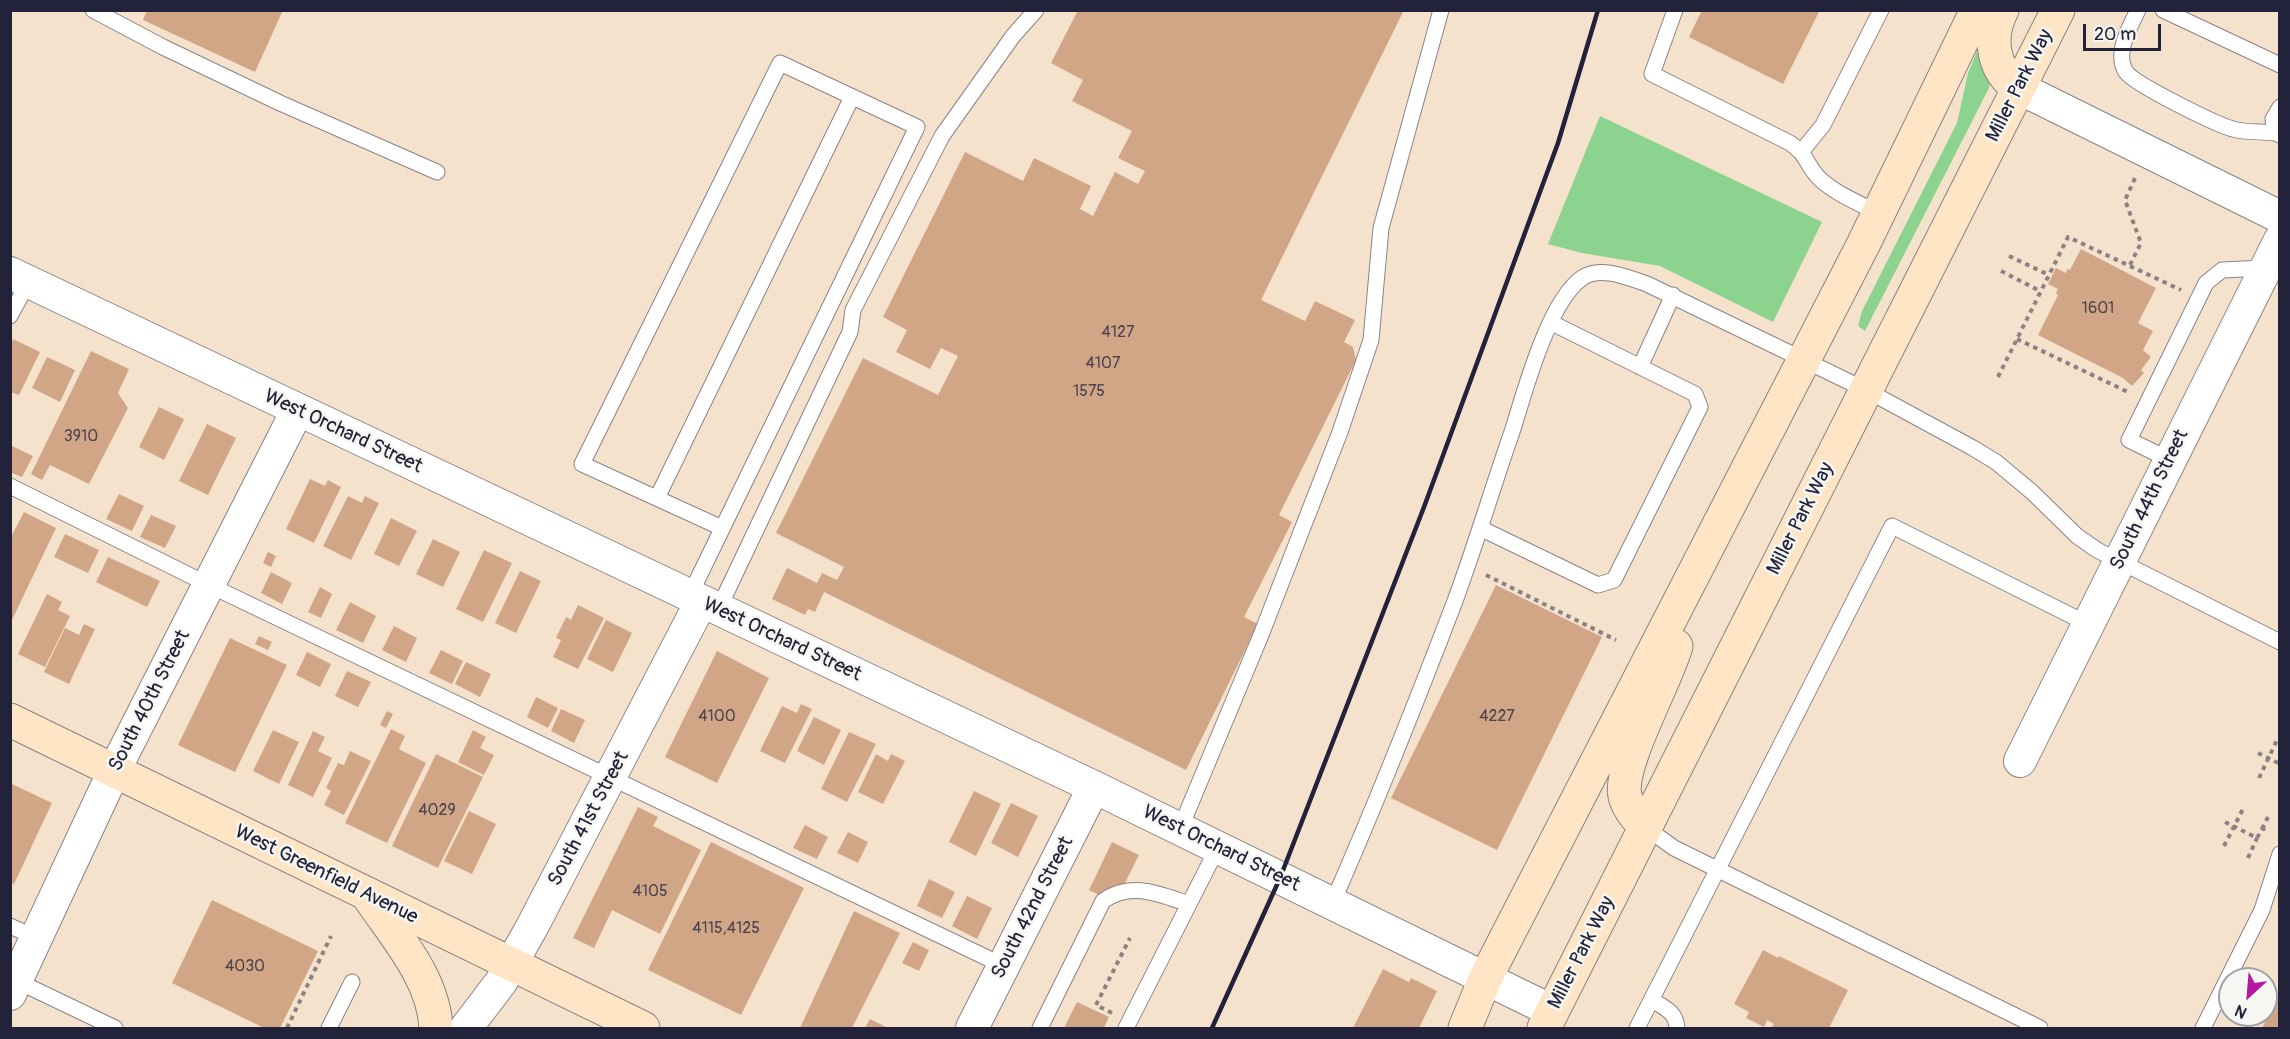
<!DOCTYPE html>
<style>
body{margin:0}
#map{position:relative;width:2290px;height:1039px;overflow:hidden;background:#f5e2cd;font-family:Pangolin,sans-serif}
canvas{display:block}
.frame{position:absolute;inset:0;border:12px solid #22223b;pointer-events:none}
.north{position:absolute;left:2218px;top:967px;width:60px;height:60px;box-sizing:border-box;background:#f6f6f2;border:2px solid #a1a1a9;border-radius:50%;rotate:206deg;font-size:16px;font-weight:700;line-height:24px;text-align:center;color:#22223b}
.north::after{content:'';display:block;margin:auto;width:21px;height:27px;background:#b5179e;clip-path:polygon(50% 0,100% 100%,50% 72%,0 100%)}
.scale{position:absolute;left:2083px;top:24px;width:78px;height:27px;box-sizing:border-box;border:3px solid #22223b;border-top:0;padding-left:8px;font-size:18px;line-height:21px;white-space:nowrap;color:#22223b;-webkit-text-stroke:4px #f6f6f2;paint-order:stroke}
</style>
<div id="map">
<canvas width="2290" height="1039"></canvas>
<div class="frame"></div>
<div class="north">N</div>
<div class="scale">20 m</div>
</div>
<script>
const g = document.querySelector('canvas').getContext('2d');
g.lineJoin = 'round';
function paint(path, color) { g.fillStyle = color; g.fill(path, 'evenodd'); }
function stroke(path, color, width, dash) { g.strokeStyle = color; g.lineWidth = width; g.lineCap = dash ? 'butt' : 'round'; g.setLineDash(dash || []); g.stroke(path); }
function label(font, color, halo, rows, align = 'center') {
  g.font = font + ' Pangolin,sans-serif'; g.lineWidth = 5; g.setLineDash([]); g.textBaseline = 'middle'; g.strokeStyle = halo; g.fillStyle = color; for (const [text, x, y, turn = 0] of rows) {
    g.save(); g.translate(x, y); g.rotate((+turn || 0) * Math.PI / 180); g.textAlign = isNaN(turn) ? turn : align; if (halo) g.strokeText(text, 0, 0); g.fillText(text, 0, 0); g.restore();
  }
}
const green = new Path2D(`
 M 1982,40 L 1991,79 L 1989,88 L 1865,331 L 1858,326 L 1862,311 L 1957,123 L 1968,73 Z
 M 1600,116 L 1822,222 L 1773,322 L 1660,266 L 1582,253 L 1548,244 Z`);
const building = new Path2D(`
 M 147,10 L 283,10 L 255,72 L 143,20 Z
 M 1078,10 L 1404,10 L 1261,300 L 1305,321 L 1315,301 L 1355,320 L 1344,342 L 1353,347 L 1356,360 L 1279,515 L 1292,522 L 1244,617 L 1258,624 L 1186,770 L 824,592 L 815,612 L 808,609 L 805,615 L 772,599 L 787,568 L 817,583 L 822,573 L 837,580 L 844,567 L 776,533 L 863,358 L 938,395 L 958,356 L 941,348 L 930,369 L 896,352 L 907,330 L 883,317 L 965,152 L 1023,181 L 1034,158 L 1091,186 L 1080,209 L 1093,216 L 1115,172 L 1138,184 L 1145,171 L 1118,158 L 1132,131 L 1072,101 L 1083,80 L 1051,63 Z
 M 1702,10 L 1820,10 L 1783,84 L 1689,37 Z
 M 2081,249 L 2156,288 L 2138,323 L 2153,331 L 2143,350 L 2151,357 L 2141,370 L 2144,373 L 2132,386 L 2123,378 L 2038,335 L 2058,295 L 2056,293 L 2058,289 L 2048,284 L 2056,268 L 2066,273 L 2067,269 L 2070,270 Z
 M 13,339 L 40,352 L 19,395 L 10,392 L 10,345 Z
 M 91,351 L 129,369 L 118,393 L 128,408 L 89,484 L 50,465 L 42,480 L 31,474 Z
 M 47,357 L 75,370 L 60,402 L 32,388 Z
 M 159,407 L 184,419 L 164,460 L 139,447 Z
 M 207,424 L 236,438 L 208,495 L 179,481 Z
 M 10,445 L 33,456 L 22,477 L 10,472 Z
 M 310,479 L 325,486 L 328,480 L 341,487 L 314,543 L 286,529 Z
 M 119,494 L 144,506 L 132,531 L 106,519 Z
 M 348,496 L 362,503 L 365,496 L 379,503 L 351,560 L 323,546 Z
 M 24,512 L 56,528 L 10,624 L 10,539 Z
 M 151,515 L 176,526 L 165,548 L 140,537 Z
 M 391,518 L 417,531 L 399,566 L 374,554 Z
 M 65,534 L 99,550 L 88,573 L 54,557 Z
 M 433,539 L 460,552 L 443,587 L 416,574 Z
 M 484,550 L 512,563 L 483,622 L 456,609 Z
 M 268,552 L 276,556 L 271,567 L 263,563 Z
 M 108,557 L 160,581 L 147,607 L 96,582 Z
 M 520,571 L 541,581 L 516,633 L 495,623 Z
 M 271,572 L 292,583 L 282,604 L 261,593 Z
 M 1496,585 L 1602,637 L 1497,850 L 1391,798 Z
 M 320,587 L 332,594 L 321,618 L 308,612 Z
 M 47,594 L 62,602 L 58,610 L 70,616 L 45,667 L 18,654 Z
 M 350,602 L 376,616 L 363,643 L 336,630 Z
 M 578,605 L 604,618 L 578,669 L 553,657 L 561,640 L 556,638 L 566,617 L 571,620 Z
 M 606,620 L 632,633 L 613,672 L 587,659 Z
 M 84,624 L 95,629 L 69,684 L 44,672 L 65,628 L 79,635 Z
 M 394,626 L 417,638 L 406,662 L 382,650 Z
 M 259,636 L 272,642 L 268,650 L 255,644 Z
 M 230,638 L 287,665 L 235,772 L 178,745 Z
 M 441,650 L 463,661 L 452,684 L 429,673 Z
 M 717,651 L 769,678 L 717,783 L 665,757 Z
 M 307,652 L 331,664 L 320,687 L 296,675 Z
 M 466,662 L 491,674 L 480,697 L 455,684 Z
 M 347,671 L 371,682 L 358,707 L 335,696 Z
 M 536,697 L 558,708 L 548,728 L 527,717 Z
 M 801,704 L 812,709 L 785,763 L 760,751 L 782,706 L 797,713 Z
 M 561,709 L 585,720 L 574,743 L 551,731 Z
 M 387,711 L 393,714 L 386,728 L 380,725 Z
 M 814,717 L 841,730 L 824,765 L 797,751 Z
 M 391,729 L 405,736 L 399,749 L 426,763 L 387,843 L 345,823 Z
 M 273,730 L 299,742 L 279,784 L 253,771 Z
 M 473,730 L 486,737 L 480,748 L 494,755 L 484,775 L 458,762 Z
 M 313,731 L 325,737 L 318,751 L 332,758 L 313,797 L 288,785 Z
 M 849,732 L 876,744 L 847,802 L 821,789 Z
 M 350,751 L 371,761 L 344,815 L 324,805 L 331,791 L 326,788 L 338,763 L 344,765 Z
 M 436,754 L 483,777 L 438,868 L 392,846 Z
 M 876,754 L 888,761 L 891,754 L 905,761 L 883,804 L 858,792 Z
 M 10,783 L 52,803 L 14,884 L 10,882 Z
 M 974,791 L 1001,804 L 976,856 L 949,842 Z
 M 1011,803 L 1038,816 L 1018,857 L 991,843 Z
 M 638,807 L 658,817 L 653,826 L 701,850 L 660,934 L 612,910 L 594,948 L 573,938 Z
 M 469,811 L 496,824 L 472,874 L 444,861 Z
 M 805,825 L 828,837 L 817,859 L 793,848 Z
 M 848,832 L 868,842 L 858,863 L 837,853 Z
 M 711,842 L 804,888 L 741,1015 L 648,970 Z
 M 1112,842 L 1139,855 L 1115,903 L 1089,890 Z
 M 929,879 L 955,892 L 942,918 L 917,906 Z
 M 967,896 L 992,908 L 977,939 L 952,926 Z
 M 212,900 L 318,951 L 280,1028 L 264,1028 L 172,983 Z
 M 854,911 L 900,933 L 852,1028 L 800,1028 Z
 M 913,942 L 929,950 L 919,971 L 902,963 Z
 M 1763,950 L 1778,958 L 1779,956 L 1848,990 L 1829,1028 L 1771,1028 L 1774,1024 L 1767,1020 L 1764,1027 L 1746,1018 L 1749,1012 L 1734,1004 Z
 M 1383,969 L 1409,982 L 1411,978 L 1437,991 L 1419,1028 L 1353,1028 Z
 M 2280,994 L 2280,1028 L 2262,1028 Z
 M 1077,1002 L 1109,1017 L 1104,1028 L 1064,1028 Z
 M 870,1019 L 888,1028 L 865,1028 Z`);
const path = new Path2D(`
 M 2009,256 L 2049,275
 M 2130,265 L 2141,243 L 2125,200 L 2136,176
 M 2001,271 L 2040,291
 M 2017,339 L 2130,393
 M 1998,377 L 2068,237 L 2181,290
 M 1486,575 L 1616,640
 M 2258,753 L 2280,764
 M 2259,778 L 2278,738
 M 2225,822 L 2257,838 L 2262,829 L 2267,829
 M 2262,829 L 2268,817
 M 2224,846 L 2244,807
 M 2248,858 L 2257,838
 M 1112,1013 L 1096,1005 L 1130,938
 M 287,1028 L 331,936`);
const service = new Path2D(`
 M 93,10 L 163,47 L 280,103 L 437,172
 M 1675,10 L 1652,74 L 1790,143 C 1808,155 1807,167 1820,179 C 1836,194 1859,203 1878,213
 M 2138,10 C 2130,27 2114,53 2126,72 C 2134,84 2217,125 2233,129 C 2246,133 2262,131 2275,133
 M 2163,10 L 2280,65
 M 2280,107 L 2273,119 L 2275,133 L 2280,135
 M 1802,151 L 1823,125 L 1881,10
 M 10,316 L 29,281
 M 1640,367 L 1673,295
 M 2170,460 L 2129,440 L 2206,283 L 2222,270 L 2265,268
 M 10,486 L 209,585 L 1004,966
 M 657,498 L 852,97
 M 1480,528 L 1598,585 L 1614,580 L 1700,407 L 1695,394 L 1552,323
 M 689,597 L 917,127 L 780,63 L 582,464 L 722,528
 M 718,610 L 850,332 L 853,310 L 942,136 L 1013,36 L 1036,10
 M 1645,827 L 1674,848 L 2040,1028
 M 1180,829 L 1261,635 L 1340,432 L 1371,340 L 1381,228 L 1441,10
 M 1332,904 C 1376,804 1416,703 1455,601 C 1476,544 1493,486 1513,429 C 1525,390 1549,301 1582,278 C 1600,265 1629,278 1647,284 L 1866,390 L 1973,448 L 1996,462 L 2032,492 L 2077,536 L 2097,550 L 2280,642
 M 10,926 L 37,938
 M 17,981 L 115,1028
 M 1652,1000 C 1665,1008 1676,1012 1677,1028
 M 329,1028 L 352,982
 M 1040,1028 L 1103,901 C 1131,881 1159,894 1189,904
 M 1126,1028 L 1218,847
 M 1637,1028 L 1892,526 L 2088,624
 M 2203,1028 L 2262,910 L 2280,854`);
const minor = new Path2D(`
 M 2019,88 L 2280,217
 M 10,273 L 1094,787 L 1552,1011
 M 2020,761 L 2280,240
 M 10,994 L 114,771 L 297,411
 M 466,1028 L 501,982 L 532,927 L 701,602
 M 972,1028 L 1094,787`);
const secondary = new Path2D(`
 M 2002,10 C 1988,37 1992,71 2019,88
 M 10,720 L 643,1028
 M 1645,827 C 1637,818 1628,808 1625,796 C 1618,765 1666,682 1676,646
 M 369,897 C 396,937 434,979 436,1028
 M 1465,1028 L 1485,979 L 1863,245 L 1977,10
 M 1544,1028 L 2058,10`);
const rail = new Path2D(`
 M 1212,1028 L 1280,878 L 1424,507 L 1558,143 L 1598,10`);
const numberNames = [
 ["1601",2098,309],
 ["4127",1118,333],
 ["4107",1103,364],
 ["1575",1089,392],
 ["3910",81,437],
 ["4100",717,717],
 ["4227",1497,717],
 ["4029",437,811],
 ["4105",650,892],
 ["4115,4125",726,929],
 ["4030",245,967]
];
const streetNames = [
 ["Miller Park Way",2020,86,-63],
 ["West Orchard Street",343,432,25],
 ["South 44th Street",2150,500,-64],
 ["Miller Park Way",1801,519,-63],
 ["West Orchard Street",782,640,25],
 ["South 40th Street",150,701,-63],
 ["South 41st Street",589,819,-62],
 ["West Orchard Street",1221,849,26],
 ["West Greenfield Avenue",326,875,26],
 ["South 42nd Street",1033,908,-63],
 ["Miller Park Way",1582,953,-63]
];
paint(green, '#8bd38e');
paint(building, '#d1a686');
stroke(service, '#8c8284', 17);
stroke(minor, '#8c8284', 34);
stroke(secondary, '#8c8284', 35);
stroke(path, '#8c8284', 4, [4.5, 4.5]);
stroke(service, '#fff', 15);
stroke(minor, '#fff', 32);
stroke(secondary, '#fee5c5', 33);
stroke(rail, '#22223b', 4.5);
label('16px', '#4e434e', null, numberNames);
label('20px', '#22223b', '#f6f6f2', streetNames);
</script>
